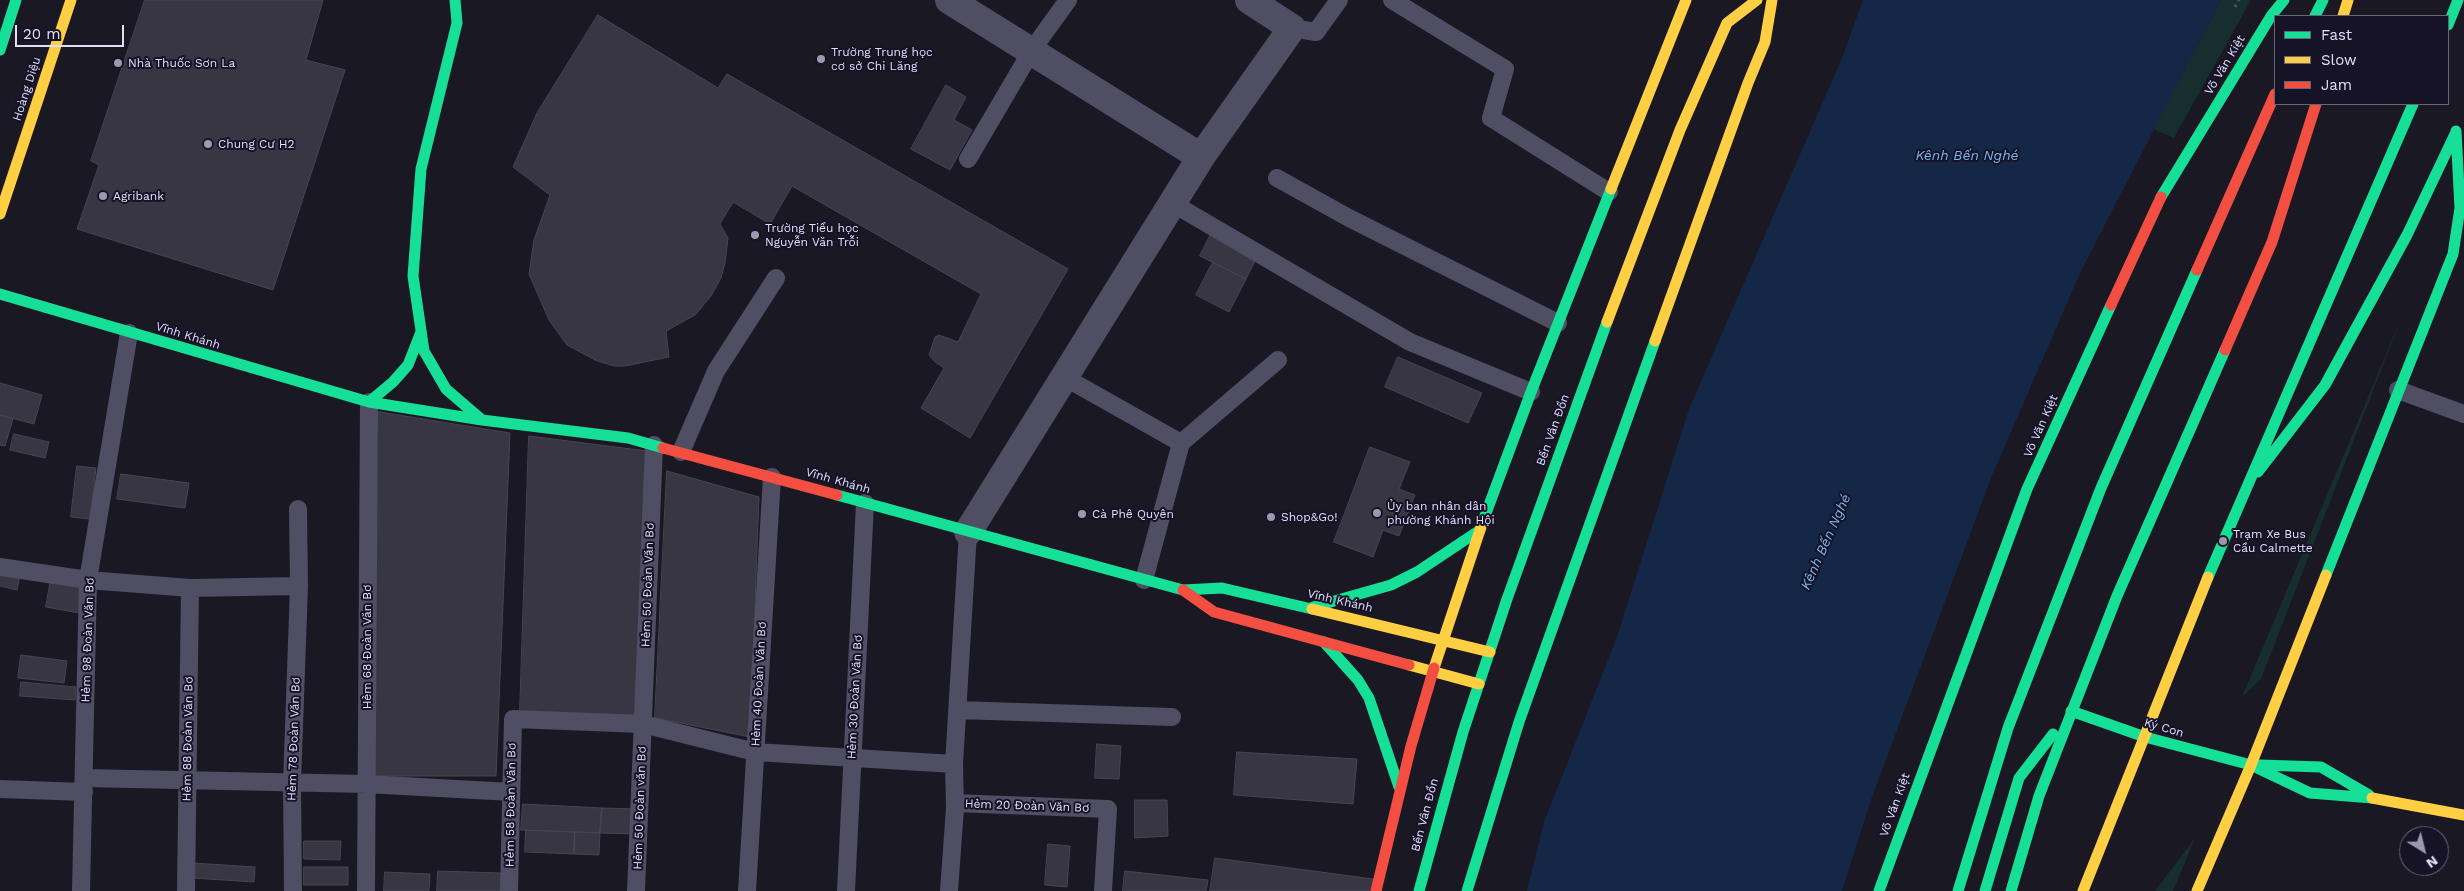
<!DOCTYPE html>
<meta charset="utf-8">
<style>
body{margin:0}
#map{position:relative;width:2464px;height:891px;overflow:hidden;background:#1a1822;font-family:"Work Sans",sans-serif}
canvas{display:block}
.legend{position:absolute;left:2274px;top:15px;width:175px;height:90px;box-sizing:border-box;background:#171327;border:1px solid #68647c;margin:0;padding:6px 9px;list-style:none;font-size:15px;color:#e1ddfb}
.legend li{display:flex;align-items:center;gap:10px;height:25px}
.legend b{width:25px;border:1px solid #68647c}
.north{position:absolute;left:2399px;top:826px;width:50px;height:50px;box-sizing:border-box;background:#171327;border:1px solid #68647c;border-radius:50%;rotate:144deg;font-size:14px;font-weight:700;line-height:20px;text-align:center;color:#e1ddfb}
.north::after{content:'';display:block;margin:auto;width:18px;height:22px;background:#9b98af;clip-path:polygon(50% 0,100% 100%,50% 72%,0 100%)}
.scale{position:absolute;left:15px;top:25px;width:109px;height:22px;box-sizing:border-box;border:2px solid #e1ddfb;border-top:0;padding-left:6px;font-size:15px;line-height:18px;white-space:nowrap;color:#e1ddfb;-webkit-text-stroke:4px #171327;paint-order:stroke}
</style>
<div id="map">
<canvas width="2464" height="891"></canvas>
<ul class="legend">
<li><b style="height:6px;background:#16e098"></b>Fast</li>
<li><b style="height:6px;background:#ffcf43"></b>Slow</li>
<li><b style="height:6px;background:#f24e42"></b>Jam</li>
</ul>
<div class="north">N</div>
<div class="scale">20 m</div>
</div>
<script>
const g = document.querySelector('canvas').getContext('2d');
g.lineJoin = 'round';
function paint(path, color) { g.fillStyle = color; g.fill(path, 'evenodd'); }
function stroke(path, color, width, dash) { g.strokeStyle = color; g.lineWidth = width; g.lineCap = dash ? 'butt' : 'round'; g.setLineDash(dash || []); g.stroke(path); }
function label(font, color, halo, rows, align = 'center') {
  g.font = font + ' "Work Sans",sans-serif'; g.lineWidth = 4; g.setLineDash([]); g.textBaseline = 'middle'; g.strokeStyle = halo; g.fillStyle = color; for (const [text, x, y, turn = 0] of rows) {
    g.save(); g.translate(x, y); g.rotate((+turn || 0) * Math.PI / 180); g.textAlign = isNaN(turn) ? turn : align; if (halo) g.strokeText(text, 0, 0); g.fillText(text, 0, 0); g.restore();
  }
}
const green = new Path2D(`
 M 2221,0 L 2251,0 L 2174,138 L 2153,129 Z
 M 2403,314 L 2261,679 L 2242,697 Z
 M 2195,838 L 2173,891 L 2155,891 Z`);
const water = new Path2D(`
 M 1863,0 L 2221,0 L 2081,271 L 1991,478 L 1871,800 L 1842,891 L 1527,891 L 1544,822 L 1617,637 L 1689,409 L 1842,58 Z`);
const building = new Path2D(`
 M 145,0 L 323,0 L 306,60 L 345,70 L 273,290 L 77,229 L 99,165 L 91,161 Z
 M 598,15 L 718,88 L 727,74 L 1068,269 L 970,438 L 921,408 L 944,368 L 935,362 L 929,355 L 935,337 L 939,335 L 958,342 L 981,294 L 792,186 L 770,224 L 733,202 L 720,224 L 728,238 L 725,263 L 721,278 L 711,296 L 695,315 L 666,331 L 669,357 L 625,366 L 614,366 L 597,361 L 567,345 L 549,320 L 529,274 L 534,240 L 550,195 L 513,167 L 537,113 Z
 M 946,85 L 966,97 L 954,120 L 972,130 L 950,170 L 911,149 Z
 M 1211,234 L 1257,257 L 1246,279 L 1200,256 Z
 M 1213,262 L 1246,279 L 1229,312 L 1196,295 Z
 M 1398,357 L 1482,393 L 1468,423 L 1385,387 Z
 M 0,383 L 42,395 L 34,424 L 0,415 Z
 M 374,411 L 510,433 L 496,776 L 372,776 Z
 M 0,415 L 13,419 L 5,446 L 0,445 Z
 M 14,434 L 49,442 L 45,458 L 10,450 Z
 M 529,436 L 647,451 L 637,715 L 520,712 Z
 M 1370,447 L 1410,462 L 1399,489 L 1415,495 L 1399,536 L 1383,530 L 1373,557 L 1334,542 Z
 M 77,466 L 96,468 L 90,519 L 71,517 Z
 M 667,471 L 759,497 L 750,737 L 655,718 Z
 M 121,474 L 189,483 L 185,508 L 117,499 Z
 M 0,570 L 20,575 L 17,590 L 0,586 Z
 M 51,579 L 84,584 L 79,613 L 46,607 Z
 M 21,655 L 67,661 L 64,683 L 18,678 Z
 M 21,682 L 76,687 L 75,700 L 20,696 Z
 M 1097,744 L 1121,746 L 1119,779 L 1095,778 Z
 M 1237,752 L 1357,759 L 1353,804 L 1234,795 Z
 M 1135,800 L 1167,800 L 1168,836 L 1135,838 Z
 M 523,804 L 602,808 L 600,833 L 521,830 Z
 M 602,808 L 635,809 L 634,834 L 600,833 Z
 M 526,830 L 575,832 L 574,854 L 525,852 Z
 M 575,832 L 600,833 L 599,855 L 574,854 Z
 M 304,841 L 341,841 L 340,860 L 304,859 Z
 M 1048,844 L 1070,846 L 1067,887 L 1045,885 Z
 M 1215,858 L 1373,879 L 1372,891 L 1210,891 Z
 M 193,863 L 255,867 L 254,882 L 192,878 Z
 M 304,867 L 348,867 L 348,885 L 304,885 Z
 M 438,871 L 501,873 L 500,891 L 437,891 Z
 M 1125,871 L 1208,880 L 1206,891 L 1123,891 Z
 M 385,872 L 430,874 L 429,891 L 384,891 Z`);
const path = new Path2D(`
 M 2235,7 L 2239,0`);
const lane = new Path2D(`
 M 1392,0 L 1505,69 L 1491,118 L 1609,192
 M 1292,28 L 1316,32 L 1339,0
 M 968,159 L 1032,50 L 1068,0
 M 1277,178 L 1349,218 L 1558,323
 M 1172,203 L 1410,342 L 1531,392
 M 1064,377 L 1181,443 L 1144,580
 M 2398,390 L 2464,414
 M 1181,443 L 1278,360
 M 681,452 L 716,371 L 776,278
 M 0,567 L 88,580 L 190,588 L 299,586
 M 958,710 L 1172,717
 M 84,778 L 367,784 L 511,792
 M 0,789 L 84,792
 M 955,803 L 1108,809 L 1103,891
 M 81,891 L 88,580 L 129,333
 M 186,891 L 190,588
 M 293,891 L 292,783 L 299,586 L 298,509
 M 366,891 L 369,402
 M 509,891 L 513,719 L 643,724 L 755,752 L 954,764
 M 636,891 L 654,445
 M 747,891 L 772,477
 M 846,891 L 865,503
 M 949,891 L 955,808 L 954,764 L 968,532`);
const street = new Path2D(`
 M 949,0 L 1201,157
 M 968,532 L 1201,157 L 1292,28 L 1249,0`);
const fast = new Path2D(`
 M 455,0 L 457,23 L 421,169 L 413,276 L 424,351 L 446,389 L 482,420
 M 2315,16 L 2323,0
 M 2448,25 L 2458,0
 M 0,50 L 16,0
 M 2161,197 L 2271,16 L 2284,0
 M 0,294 L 369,402 L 482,420 L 628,438 L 663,448
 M 369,402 L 393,382 L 408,365 L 421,332
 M 2258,472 L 2325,385 L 2407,235 L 2455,134
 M 837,495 L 1183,590 L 1222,588 L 1312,609
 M 1482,524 L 1531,392 L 1611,189
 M 2326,575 L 2453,254 L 2460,208 L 2456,131
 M 2208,577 L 2413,104
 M 1313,607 L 1391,585 L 1417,572 L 1480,530
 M 1324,642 L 1358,680 L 1369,698 L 1399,787
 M 2071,711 L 2145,737 L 2251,765 L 2310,793 L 2372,798
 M 2260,765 L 2321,767 L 2369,795
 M 1419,891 L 1463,732 L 1507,599 L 1607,322
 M 1467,891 L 1519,722 L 1655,341
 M 1879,891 L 2027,489 L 2111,305
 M 1958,891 L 2008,728 L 2101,488 L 2197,270
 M 1985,891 L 2019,778 L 2053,734
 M 2011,891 L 2039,796 L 2117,596 L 2225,350`);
const slow = new Path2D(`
 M 2343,16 L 2348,0
 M 1611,189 L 1686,0
 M 0,214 L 71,0
 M 1607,322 L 1680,130 L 1727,23 L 1757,0
 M 1655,341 L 1748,83 L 1765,42 L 1772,0
 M 1312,609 L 1490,652
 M 1409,665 L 1479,684
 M 1434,668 L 1482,524
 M 2372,798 L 2464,815
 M 2083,891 L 2208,577
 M 2197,891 L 2251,765 L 2326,575`);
const jam = new Path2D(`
 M 2197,270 L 2275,94
 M 2111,305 L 2161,197
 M 2225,350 L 2272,242 L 2316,104
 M 663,448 L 837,495
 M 1183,590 L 1214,612 L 1409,665
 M 1376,891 L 1411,746 L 1434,668`);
const markers = [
 [821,59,5,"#9b98af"],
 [118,63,5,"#9b98af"],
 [208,144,5,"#9b98af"],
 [103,196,5,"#9b98af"],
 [755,235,5,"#9b98af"],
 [1377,513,5,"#9b98af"],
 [1082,514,5,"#9b98af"],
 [1271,517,5,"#9b98af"],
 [2223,541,5,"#9b98af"]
];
const poiNames = [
 ["Trường Trung học",831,52],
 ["cơ sở Chi Lăng",831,66],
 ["Nhà Thuốc Sơn La",128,63],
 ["Chung Cư H2",218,144],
 ["Agribank",113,196],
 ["Trường Tiểu học",765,228],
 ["Nguyễn Văn Trỗi",765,242],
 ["Ủy ban nhân dân",1387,506],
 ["phường Khánh Hội",1387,520],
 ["Cà Phê Quyên",1092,514],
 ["Shop&Go!",1281,517],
 ["Trạm Xe Bus",2233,534],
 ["Cầu Calmette",2233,548]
];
const streetNames = [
 ["Võ Văn Kiệt",2225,65,-59],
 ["Hoàng Diệu",27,89,-72],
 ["Vĩnh Khánh",188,336,17],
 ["Võ Văn Kiệt",2041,426,-66],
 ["Bến Vân Đồn",1553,430,-70],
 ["Vĩnh Khánh",838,481,16],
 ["Hẻm 50 Đoàn Văn Bơ",648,585,-88],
 ["Vĩnh Khánh",1340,601,13],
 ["Hẻm 98 Đoàn Văn Bơ",88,640,-88],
 ["Hẻm 68 Đoàn Văn Bơ",367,647,-90],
 ["Hẻm 40 Đoàn Văn Bơ",759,684,-87],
 ["Hẻm 30 Đoàn Văn Bơ",855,697,-87],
 ["Ký Con",2164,728,16],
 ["Hẻm 88 Đoàn Văn Bơ",188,739,-89],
 ["Hẻm 78 Đoàn Văn Bơ",294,739,-88],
 ["Hẻm 58 Đoàn Văn Bơ",511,805,-89],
 ["Võ Văn Kiệt",1895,805,-70],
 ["Hẻm 20 Đoàn Văn Bơ",1027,806,2],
 ["Hẻm 50 Đoàn văn Bơ",640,808,-88],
 ["Bến Vân Đồn",1425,815,-75]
];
const waterNames = [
 ["Kênh Bến Nghé",1967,156],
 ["Kênh Bến Nghé",1826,542,-66]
];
paint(green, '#172e2e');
paint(water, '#152746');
paint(building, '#393643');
stroke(building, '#474454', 1);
stroke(path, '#4a5460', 3, [2.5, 4]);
stroke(lane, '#4f4e62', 18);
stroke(street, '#4f4e62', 28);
stroke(fast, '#16e098', 11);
stroke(slow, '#ffcf43', 11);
stroke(jam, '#f24e42', 11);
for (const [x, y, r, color] of markers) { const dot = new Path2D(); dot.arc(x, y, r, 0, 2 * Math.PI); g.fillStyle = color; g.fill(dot); stroke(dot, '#171327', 2); }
label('12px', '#e1ddfb', '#171327', poiNames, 'left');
label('12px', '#e1ddfb', '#171327', streetNames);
label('italic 14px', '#76b6f0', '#171327', waterNames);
</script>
